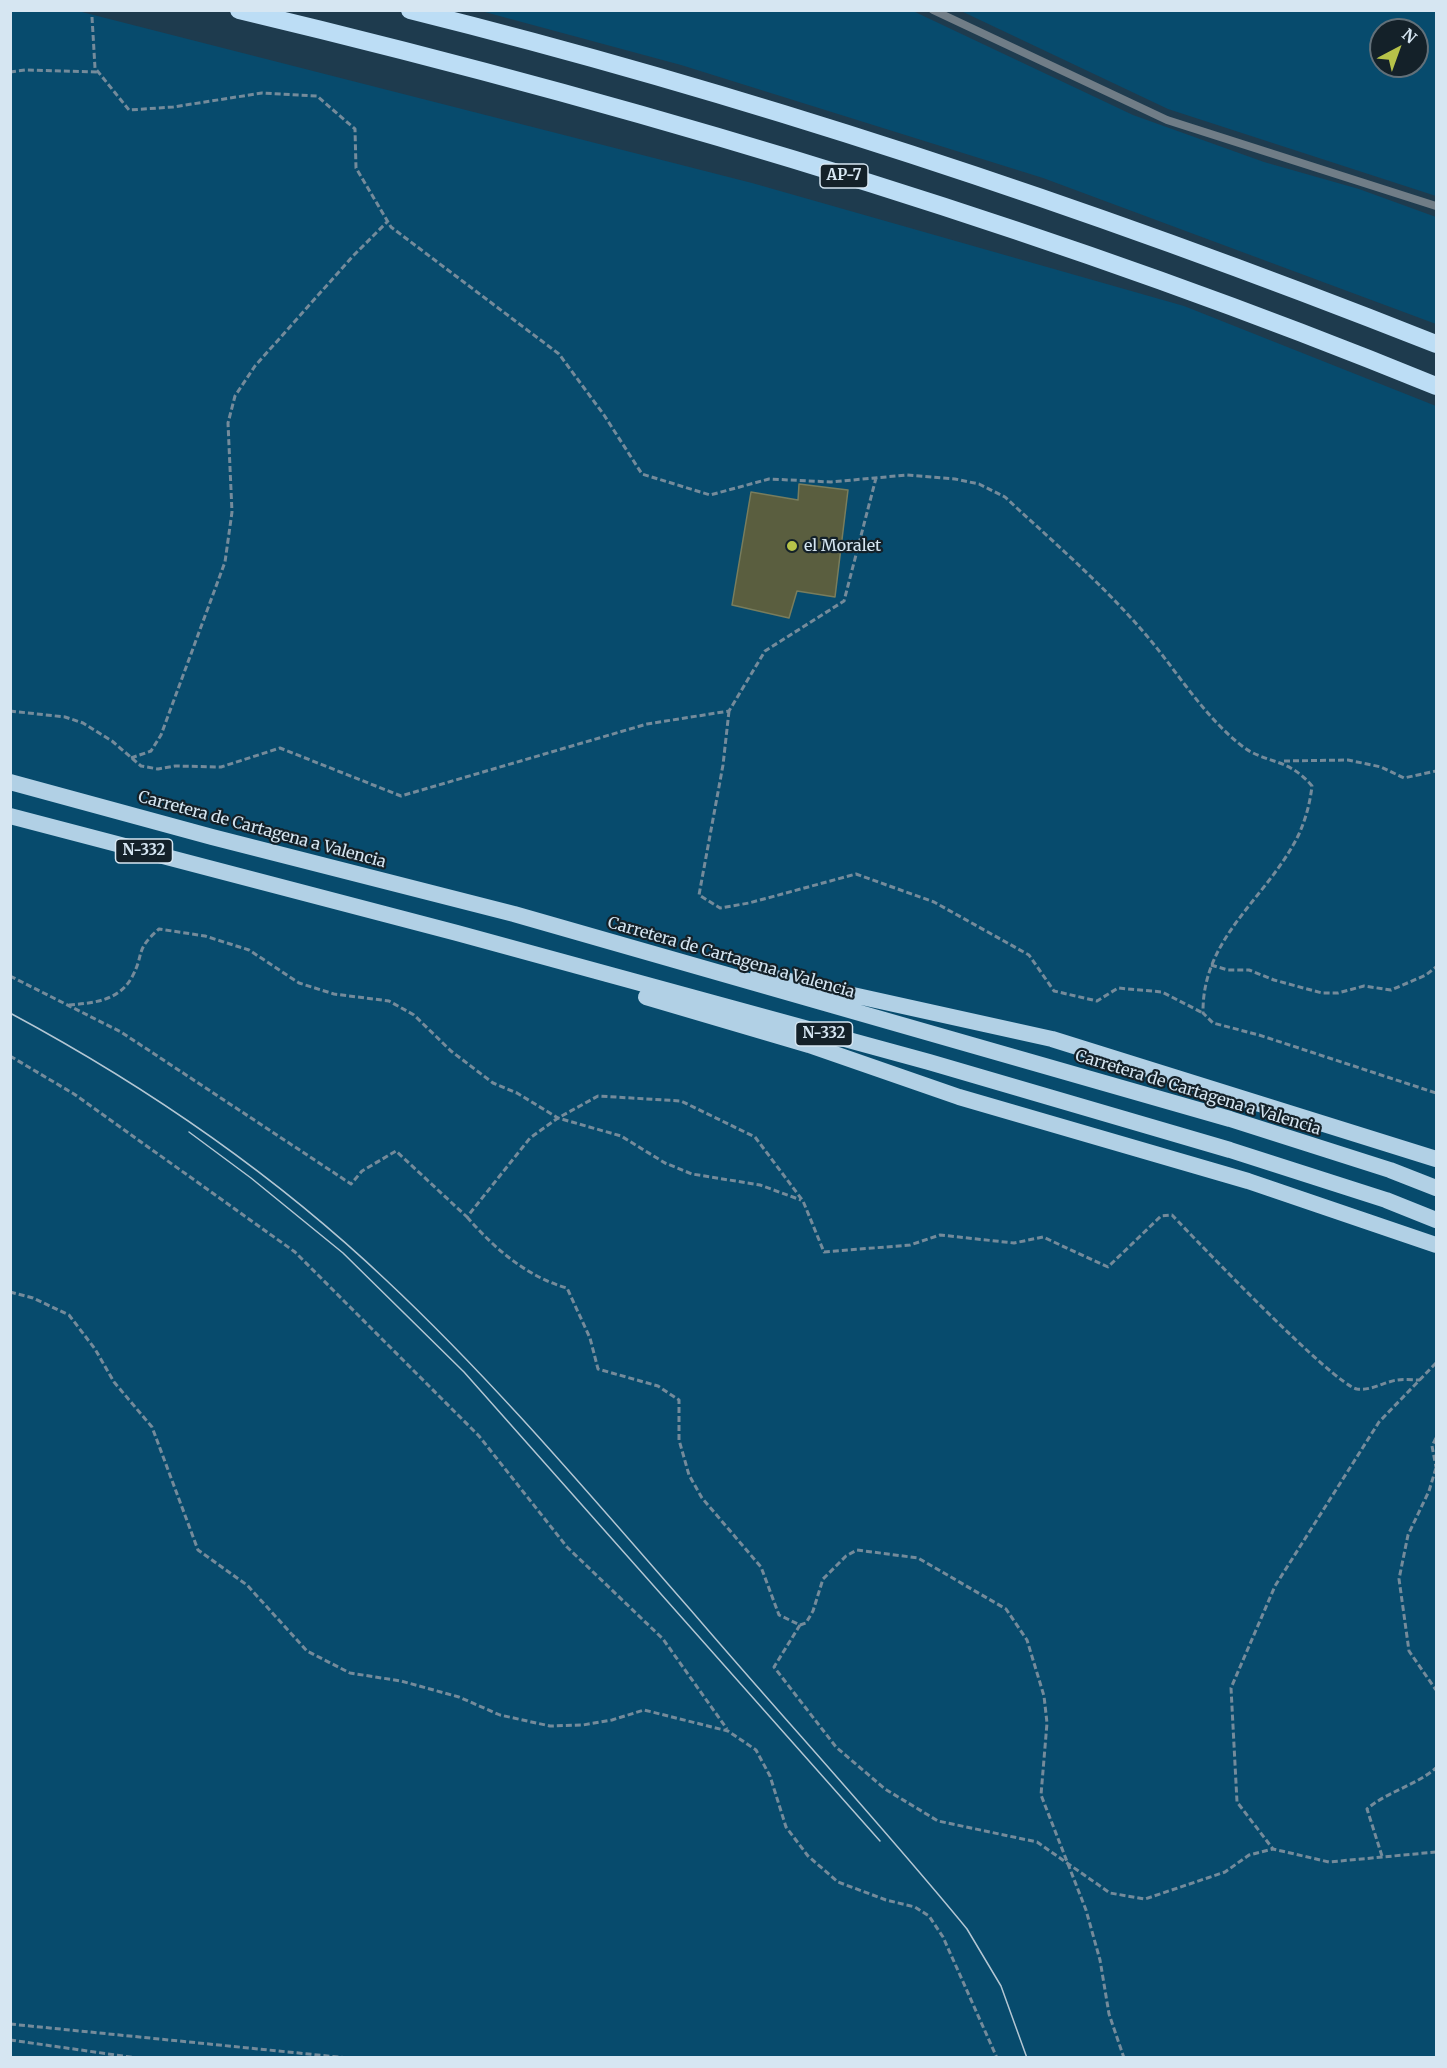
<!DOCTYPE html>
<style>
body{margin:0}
#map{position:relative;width:1447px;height:2068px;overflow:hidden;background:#1e3b4e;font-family:Merriweather,serif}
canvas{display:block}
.frame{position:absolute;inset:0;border:12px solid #d6e6f2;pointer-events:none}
.north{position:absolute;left:1369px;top:18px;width:60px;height:60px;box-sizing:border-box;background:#142129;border:2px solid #627079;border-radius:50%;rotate:41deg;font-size:16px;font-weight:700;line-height:24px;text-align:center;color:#d6e6f2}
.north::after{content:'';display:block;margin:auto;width:21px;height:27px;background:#b6c249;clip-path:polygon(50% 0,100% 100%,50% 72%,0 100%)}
</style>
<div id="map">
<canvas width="1447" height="2068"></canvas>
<div class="frame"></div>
<div class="north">N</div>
</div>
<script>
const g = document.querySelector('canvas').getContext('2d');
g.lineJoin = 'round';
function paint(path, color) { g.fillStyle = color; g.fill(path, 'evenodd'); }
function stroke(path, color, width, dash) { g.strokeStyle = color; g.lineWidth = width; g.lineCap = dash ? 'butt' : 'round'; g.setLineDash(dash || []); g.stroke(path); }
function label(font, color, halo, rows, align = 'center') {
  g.font = font + ' Merriweather,serif'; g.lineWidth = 4.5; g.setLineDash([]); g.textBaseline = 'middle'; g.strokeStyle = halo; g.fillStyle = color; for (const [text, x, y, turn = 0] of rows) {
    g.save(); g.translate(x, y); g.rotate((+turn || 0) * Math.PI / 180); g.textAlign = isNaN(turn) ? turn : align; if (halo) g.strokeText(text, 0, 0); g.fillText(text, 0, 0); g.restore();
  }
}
const green = new Path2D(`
 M 11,11 L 78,11 L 752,183 L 1184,306 L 1436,406 L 1436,2057 L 11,2058 Z
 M 481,11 L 913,11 L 1133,115 L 1264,162 L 1359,189 L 1436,217 L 1436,324 L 1043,178 L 681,65 Z
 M 961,11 L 1436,11 L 1436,196 L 1168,109 ZM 1381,30 L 1417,30 L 1417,66 L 1381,66 Z`);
const building = new Path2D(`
 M 799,484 L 848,490 L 835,597 L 797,591 L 789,618 L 732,605 L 751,492 L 798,500 Z`);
const path = new Path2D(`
 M 92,17 L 95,68 L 129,110 L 173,107 L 262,93 L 317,96 L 355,129 L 356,168 L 391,227 L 559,354 L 604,415 L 642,474 L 710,495 L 769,479 L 831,482 L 907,475 L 955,479 L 979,484 L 1005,497 C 1050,539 1099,581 1140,628 C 1174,666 1201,714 1242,746 C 1265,764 1288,757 1312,786 C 1310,803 1306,818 1299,834 C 1268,898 1202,936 1203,1013 L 1213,1023 L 1259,1035 L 1436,1093
 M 10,72 L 25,70 L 98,72
 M 10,711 L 65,717 L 83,723 L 112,741 L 141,766 L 158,769 L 175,766 L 221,767 L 280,748 L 401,796 L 647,724 L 729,711 L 765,651 L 844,601 L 876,478
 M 729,711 L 723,765 L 699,895 L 720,908 L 749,903 L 856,874 L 934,902 L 1029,955 L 1054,991 L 1097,1001 L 1118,988 L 1162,992 L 1203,1013
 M 131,758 L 151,751 L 161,735 L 225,562 L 232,512 L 228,423 L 235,396 L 255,366 L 353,256 L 388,221
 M 1284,761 L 1348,760 L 1381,767 L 1404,778 L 1436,771
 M 1211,965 L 1228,970 L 1249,970 L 1274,980 L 1322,993 L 1338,993 L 1364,986 L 1391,990 L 1426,975 L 1436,967
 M 10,976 L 121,1032 L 351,1184 L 362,1171 L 396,1151 L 467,1217 L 530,1138 L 558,1118 L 598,1096 L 681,1101 L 755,1137 L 803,1201 L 824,1252 L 910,1245 L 940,1235 L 1014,1243 L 1043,1237 L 1108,1267 L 1161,1216 L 1172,1215 C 1197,1241 1333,1384 1357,1389 C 1371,1391 1384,1382 1397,1380 C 1404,1379 1413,1380 1420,1380
 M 69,1005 C 93,1003 119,1001 132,977 C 145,953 134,951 159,929 L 205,936 L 249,950 L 299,983 L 334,994 L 389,1001 L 414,1015 L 451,1051 L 493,1083 L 517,1093 L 558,1118 L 621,1136 L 665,1163 L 692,1174 L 760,1185 L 801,1200
 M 10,1056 L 74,1094 L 295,1252 L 479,1436 L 567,1547 L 663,1639 L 727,1729
 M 467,1217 C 494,1248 527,1277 567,1288 L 590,1338 L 598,1369 L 658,1386 L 679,1400 L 679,1440 L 689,1475 L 702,1498 L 761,1567 L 779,1615 L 800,1625 L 806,1623 L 813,1611 L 823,1579 L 846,1556 L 857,1550 L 918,1558 L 1006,1609 L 1027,1640 L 1044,1696 L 1047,1723 L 1041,1795 L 1086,1910 L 1100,1960 L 1109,2014 L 1124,2058
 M 10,1292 L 33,1298 L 69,1315 L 95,1349 L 114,1382 L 152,1427 L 198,1550 L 247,1585 L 307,1651 L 350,1673 L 401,1681 L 459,1697 L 500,1715 L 550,1726 L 583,1725 L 612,1720 L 644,1710 L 728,1731 L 756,1750 L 770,1776 L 786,1827 L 808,1856 L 838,1882 L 886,1900 L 915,1907 L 929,1916 L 943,1937 L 997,2058
 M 1436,1363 L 1379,1422 L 1275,1586 L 1231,1688 L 1237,1802 L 1273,1849 L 1329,1862 L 1436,1852
 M 1436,1438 L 1432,1446 L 1436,1467
 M 1436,1468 L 1429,1491 L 1408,1535 L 1399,1579 L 1409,1651 L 1436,1690
 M 800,1625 L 774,1667 L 836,1747 L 885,1789 L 938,1821 L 1037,1842 L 1110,1893 L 1145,1899 L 1225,1872 L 1249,1855 L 1273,1849
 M 1382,1856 L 1367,1809 C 1388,1791 1415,1786 1436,1768
 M 10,2024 L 348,2058
 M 10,2040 L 137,2058`);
const service = new Path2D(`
 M 933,10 L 1167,120 L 1436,206`);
const trunk = new Path2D(`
 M 10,782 L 212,837 L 514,914 L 1230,1119 L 1390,1170 L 1436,1188
 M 10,816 L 457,933 L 929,1062 L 1230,1150 L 1386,1200 L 1436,1220
 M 758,974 L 1052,1039 L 1436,1159
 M 646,997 L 809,1045 L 959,1097 L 1248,1181 L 1436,1245`);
const motorway = new Path2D(`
 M 239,10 C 646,107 1049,228 1436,386
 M 410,10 C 760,97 1102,212 1436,344`);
const tram = new Path2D(`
 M 10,1013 C 146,1086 274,1174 386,1280 C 497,1384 595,1501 695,1615 C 785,1720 879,1822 967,1929 L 1001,1986 L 1027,2058
 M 189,1132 L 251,1178 L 343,1253 L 464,1372 L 880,1841`);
const markers = [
 [792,546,6,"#b6c249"]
];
const shields = [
 [844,176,48],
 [144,851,57],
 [824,1034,57]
];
const shieldNames = [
 ["AP-7",844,176],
 ["N-332",144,851],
 ["N-332",824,1034]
];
const poiNames = [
 ["el Moralet",804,546]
];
const streetNames = [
 ["Carretera de Cartagena a Valencia",262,830,15],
 ["Carretera de Cartagena a Valencia",731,958,16],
 ["Carretera de Cartagena a Valencia",1198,1093,17]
];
paint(green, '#074b6d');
paint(building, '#5a5e3f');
stroke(building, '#787d5d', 1.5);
stroke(path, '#748b9b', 3, [6, 3]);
stroke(service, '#707d87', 8);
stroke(trunk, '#b1d0e5', 16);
stroke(motorway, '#bcddf5', 18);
stroke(tram, '#b3c6d3', 1.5);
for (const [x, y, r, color] of markers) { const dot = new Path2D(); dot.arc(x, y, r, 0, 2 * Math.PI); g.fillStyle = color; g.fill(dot); stroke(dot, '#142129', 2); }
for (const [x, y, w] of shields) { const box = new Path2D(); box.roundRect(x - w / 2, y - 12, w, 24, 4.5); g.fillStyle = '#142129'; g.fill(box); stroke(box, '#d6e6f2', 1.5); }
label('bold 15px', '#d6e6f2', null, shieldNames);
label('16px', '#d6e6f2', '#142129', poiNames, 'left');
label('16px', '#d6e6f2', '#142129', streetNames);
</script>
